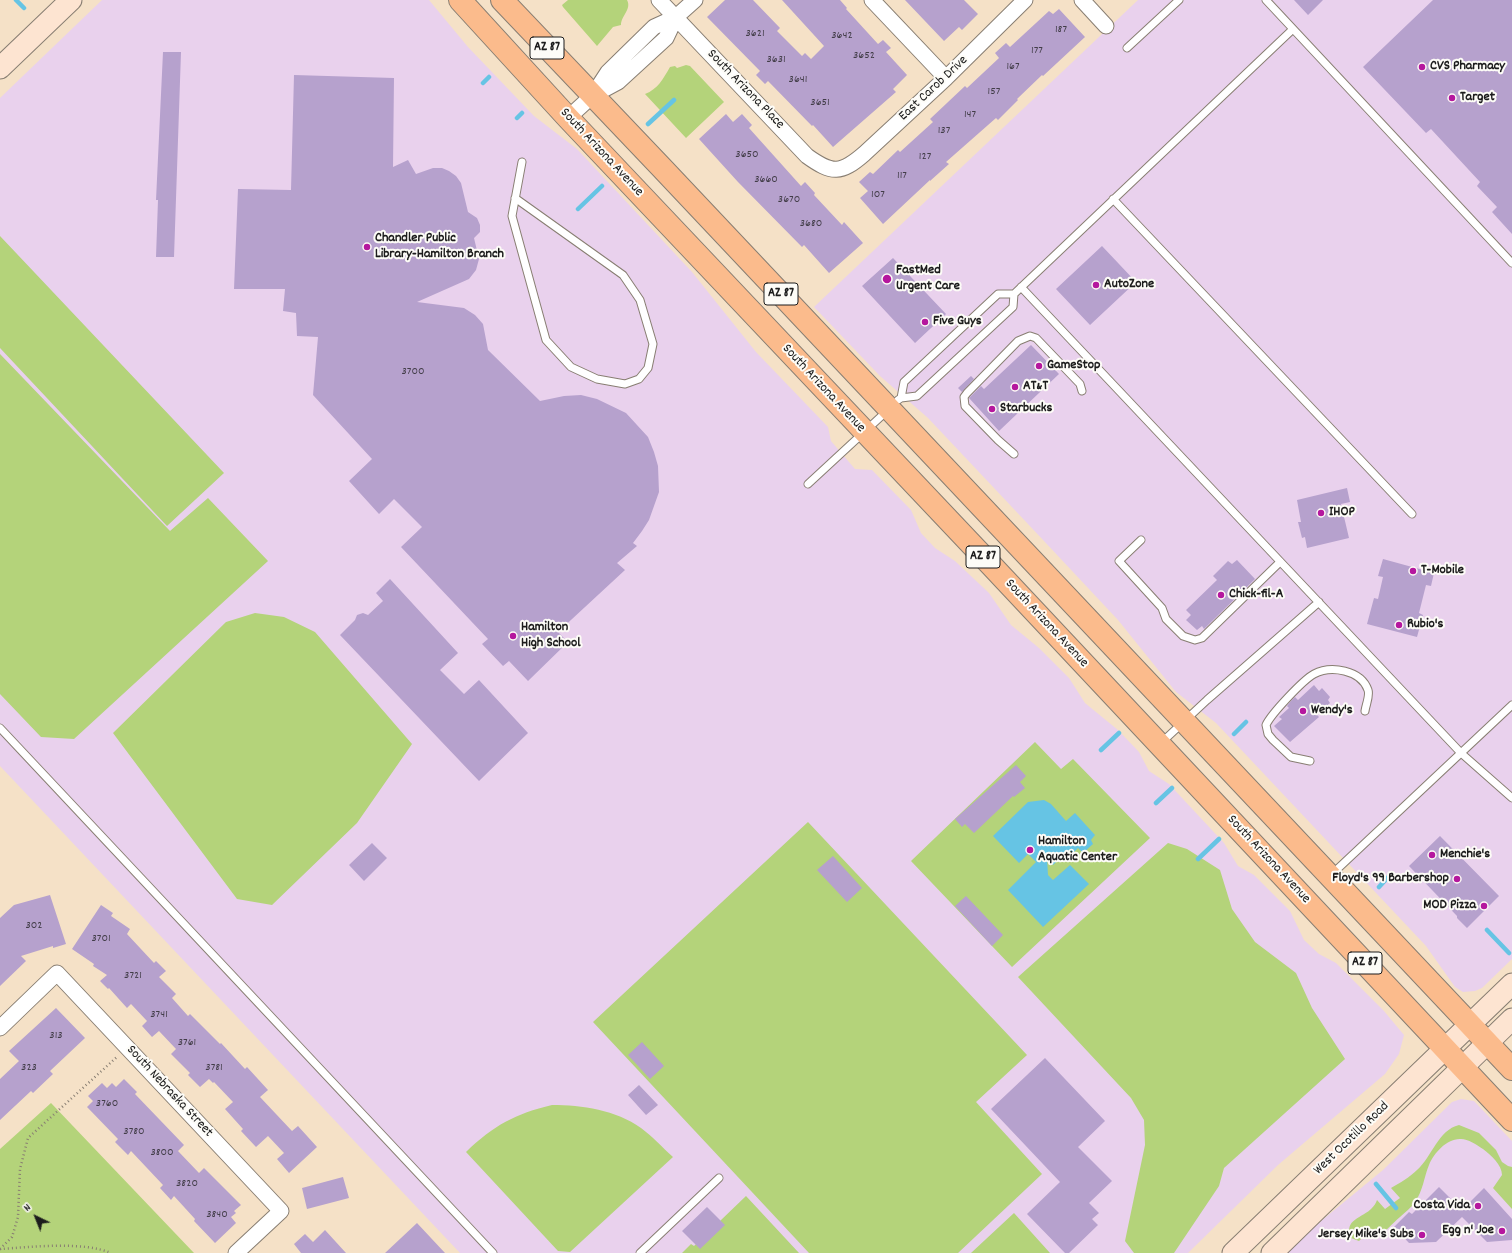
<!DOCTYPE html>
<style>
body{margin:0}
#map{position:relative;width:1512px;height:1253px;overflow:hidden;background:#f5e1c7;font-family:Dekko,sans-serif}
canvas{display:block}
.north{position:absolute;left:16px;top:1197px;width:40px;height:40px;-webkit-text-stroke:3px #fdfcf7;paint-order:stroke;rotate:317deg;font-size:11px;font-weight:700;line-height:16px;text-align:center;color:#1c1c1c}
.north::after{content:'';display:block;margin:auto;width:14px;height:18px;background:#1c1c1c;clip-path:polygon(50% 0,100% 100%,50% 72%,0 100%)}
</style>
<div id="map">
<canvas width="1512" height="1253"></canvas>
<div class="north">N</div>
</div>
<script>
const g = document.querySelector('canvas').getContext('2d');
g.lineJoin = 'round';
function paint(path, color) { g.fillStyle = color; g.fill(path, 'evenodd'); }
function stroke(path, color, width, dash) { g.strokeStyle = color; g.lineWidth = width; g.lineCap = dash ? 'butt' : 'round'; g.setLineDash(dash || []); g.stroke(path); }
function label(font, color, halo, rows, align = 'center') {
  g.font = font + ' Dekko,sans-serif'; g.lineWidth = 4; g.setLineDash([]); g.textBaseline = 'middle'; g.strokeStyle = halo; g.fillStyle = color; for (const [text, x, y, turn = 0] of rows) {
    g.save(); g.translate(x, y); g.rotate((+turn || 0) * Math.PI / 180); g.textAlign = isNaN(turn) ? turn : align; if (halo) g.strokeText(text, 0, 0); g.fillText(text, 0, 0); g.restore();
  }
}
const built = new Path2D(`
 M 102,0 L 429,0 L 468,47 L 534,116 L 577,149 L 692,272 L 756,352 L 828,427 L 831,441 L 855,469 L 872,470 L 911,510 L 921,533 L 935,548 L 955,561 L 989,593 L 1011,625 L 1039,648 L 1069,678 L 1085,703 L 1118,730 L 1139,752 L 1149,771 L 1169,784 L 1224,843 L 1238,866 L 1254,875 L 1290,911 L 1304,940 L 1319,954 L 1336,963 L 1384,1011 L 1404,1035 L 1399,1054 L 1385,1074 L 1278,1165 L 1188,1253 L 460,1253 L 0,766 L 0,98 Z
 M 1138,0 L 1512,0 L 1512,959 L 1482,988 L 1475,991 L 1463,992 L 1455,987 L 1426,946 L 1216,723 L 1176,692 L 1118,620 L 1044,541 L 928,418 L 880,376 L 814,307 Z
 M 1461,1099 L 1474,1101 L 1512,1141 L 1512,1253 L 1286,1253 L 1304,1235 L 1383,1170 L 1452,1102 Z`);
const green = new Path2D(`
 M 568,0 L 627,0 C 632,9 621,16 621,25 L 613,27 L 597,46 L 563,7 L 562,5 Z
 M 686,65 L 690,66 L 724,102 L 686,138 L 645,94 C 658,89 663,79 670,67 L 675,66 L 677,68 Z
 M 0,236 L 224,473 L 167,526 L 0,348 Z
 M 0,354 L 170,531 L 208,498 L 268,561 L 74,739 L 41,737 L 0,694 Z
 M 255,613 L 284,617 L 315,632 L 412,744 L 357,823 L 272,905 L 237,899 L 113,733 L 226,622 Z
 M 1035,742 L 1061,769 L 1073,759 L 1150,838 L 1012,967 L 911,861 Z
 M 808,822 L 1027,1055 L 976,1102 L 1042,1174 L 958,1253 L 809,1253 L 593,1022 Z
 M 1168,843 L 1187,849 L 1220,870 L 1232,909 L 1255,942 L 1296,973 L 1312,1008 L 1345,1059 L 1224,1168 L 1219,1186 L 1174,1253 L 1134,1253 L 1125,1241 L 1145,1145 L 1144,1120 L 1131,1098 L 1018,977 Z
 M 51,1103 L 194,1253 L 0,1253 L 0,1149 Z
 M 552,1105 C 582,1105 616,1110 641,1128 C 652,1136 662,1147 673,1157 L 570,1252 L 558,1251 L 466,1152 C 494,1125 515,1114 552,1105 Z
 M 1459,1125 L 1479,1133 L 1496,1150 L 1502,1162 L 1508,1166 L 1512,1167 L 1512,1209 L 1493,1188 L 1502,1175 C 1502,1165 1491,1155 1483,1149 C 1477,1145 1468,1139 1461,1139 C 1447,1138 1434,1153 1429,1165 C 1424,1177 1423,1191 1415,1202 C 1411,1208 1405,1212 1400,1217 C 1392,1224 1386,1231 1377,1237 C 1369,1235 1365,1235 1359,1241 L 1351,1238 C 1343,1219 1363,1218 1372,1208 C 1374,1206 1376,1203 1377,1200 L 1385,1209 L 1400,1198 L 1391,1188 C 1400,1183 1410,1177 1417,1170 C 1432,1157 1438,1130 1459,1125 Z
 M 746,1196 L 799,1253 L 682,1253 L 691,1244 L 694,1246 Z
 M 1014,1213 L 1050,1253 L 971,1253 Z`);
const water = new Path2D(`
 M 1044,800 L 1051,804 L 1066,821 L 1075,813 L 1095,835 L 1091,840 L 1093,844 L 1083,853 L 1078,848 L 1073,853 L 1069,850 L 1053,865 L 1047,859 L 1048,875 L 1053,880 L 1070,865 L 1089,884 L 1043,927 L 1008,890 L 1036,862 L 1028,854 L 1019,863 L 993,836 L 1028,802 Z`);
const stream = new Path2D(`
 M 16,0 L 24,8
 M 483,83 L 489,77
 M 517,118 L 522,113
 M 648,124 L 674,100
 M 578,209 L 602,186
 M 1234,734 L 1246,722
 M 1101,750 L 1119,733
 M 1156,803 L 1172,788
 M 1198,859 L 1219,839
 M 1379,887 L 1391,874
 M 1487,930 L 1509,953
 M 1376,1184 L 1396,1208`);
const building = new Path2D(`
 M 725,0 L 753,0 L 780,28 L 777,31 L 802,56 L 805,53 L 811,59 L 824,46 L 782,0 L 840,0 L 847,8 L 846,9 L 878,44 L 883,40 L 891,48 L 886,52 L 907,75 L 893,89 L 896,92 L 833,147 L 813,125 L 812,126 L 768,81 L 765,84 L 756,75 L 760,71 L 707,17 Z
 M 905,0 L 964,0 L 978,14 L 962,30 L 959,27 L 944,41 Z
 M 1294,0 L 1323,0 L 1308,15 Z
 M 1433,0 L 1512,0 L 1512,234 L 1492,212 L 1497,207 L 1477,186 L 1480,182 L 1431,129 L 1426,133 L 1363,67 Z
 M 1059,9 L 1085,37 L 1043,76 L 1042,75 L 1017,99 L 1018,100 L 998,120 L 996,118 L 946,162 L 949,164 L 930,181 L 930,180 L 883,224 L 860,198 L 868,191 L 859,182 L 870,172 L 873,174 L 898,150 L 900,152 L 933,122 L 930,119 L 965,86 L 967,88 L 999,58 L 995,53 L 1006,43 L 1010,47 L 1049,11 L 1053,14 Z
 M 163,52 L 181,52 L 174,257 L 156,257 L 158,200 L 156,200 Z
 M 294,75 L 394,78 L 393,167 L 408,160 L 416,174 L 433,168 L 442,168 L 449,171 L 456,176 L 461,183 L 468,212 L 477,218 L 480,225 L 480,232 L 474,238 L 479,259 L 476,270 L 469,279 L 417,302 L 464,308 L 475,315 L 483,324 L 488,350 L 540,401 L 564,396 L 581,395 L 597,399 L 626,413 L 648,437 L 654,452 L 658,466 L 659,492 L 649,520 L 642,531 L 633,543 L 637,546 L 617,563 L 625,570 L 558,632 L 568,642 L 528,681 L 509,661 L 503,666 L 482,644 L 488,639 L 401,547 L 422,527 L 394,499 L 379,514 L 349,481 L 372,459 L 313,395 L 318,337 L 297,336 L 296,313 L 283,311 L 285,289 L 234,289 L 238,189 L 291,190 Z
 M 726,114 L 733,122 L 742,114 L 752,125 L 749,128 L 801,186 L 805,182 L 815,193 L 814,195 L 842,225 L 844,222 L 863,243 L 829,273 L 804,245 L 802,247 L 738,182 L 699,139 Z
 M 1102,246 L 1136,282 L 1090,325 L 1056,289 Z
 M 893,258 L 946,314 L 915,343 L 862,286 Z
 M 1031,345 L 1059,374 L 999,431 L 969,398 L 981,386 L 984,389 Z
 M 971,376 L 974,379 L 962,392 L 958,388 Z
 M 1347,488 L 1350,502 L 1341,504 L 1349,538 L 1307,548 L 1305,537 L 1302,538 L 1298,522 L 1301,522 L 1297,500 Z
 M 1383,559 L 1434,573 L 1431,586 L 1426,585 L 1419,613 L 1423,615 L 1417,637 L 1367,624 L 1374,598 L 1378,599 L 1383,577 L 1378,576 Z
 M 1237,560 L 1255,579 L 1204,629 L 1202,626 L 1197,630 L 1186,620 L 1191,615 L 1186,610 L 1217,580 L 1213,576 L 1228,561 L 1232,564 Z
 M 390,579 L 458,653 L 440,670 L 464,694 L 479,680 L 528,733 L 479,781 L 340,635 L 355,620 L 357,615 L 363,613 L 368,615 L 383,601 L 376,593 Z
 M 1314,685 L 1319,691 L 1322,688 L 1330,697 L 1328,700 L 1330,703 L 1317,715 L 1319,717 L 1290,742 L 1274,726 L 1282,719 L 1279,717 L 1289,708 L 1287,706 L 1291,701 L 1295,697 L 1298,700 Z
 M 1016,765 L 1026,776 L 1020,782 L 1025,788 L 1014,797 L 1013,796 L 974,833 L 965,824 L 962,827 L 955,819 Z
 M 1440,836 L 1499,896 L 1467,928 L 1457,918 L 1457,916 L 1409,866 Z
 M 372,843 L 387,858 L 364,881 L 349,865 Z
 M 833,856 L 862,888 L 847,902 L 817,870 Z
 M 50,895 L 66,944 L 53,948 L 53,946 L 21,956 L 26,961 L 0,986 L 0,918 L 14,905 Z
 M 966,896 L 1003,935 L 992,946 L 955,906 Z
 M 101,905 L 113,913 L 111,916 L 130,929 L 127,934 L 154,963 L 156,961 L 166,971 L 159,977 L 176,994 L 172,998 L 188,1016 L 190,1014 L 220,1044 L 221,1043 L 245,1069 L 247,1067 L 268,1090 L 260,1097 L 292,1131 L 298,1126 L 317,1147 L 289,1173 L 277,1159 L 284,1153 L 268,1136 L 256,1147 L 241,1131 L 243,1129 L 225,1109 L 233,1102 L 214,1082 L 213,1083 L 209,1079 L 200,1087 L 188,1075 L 190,1073 L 171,1054 L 176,1049 L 159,1031 L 152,1037 L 142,1026 L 147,1021 L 131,1004 L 127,1008 L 109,988 L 108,989 L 100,981 L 107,975 L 93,966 L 94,964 L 72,949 Z
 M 56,1008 L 85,1038 L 50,1071 L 53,1074 L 33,1093 L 31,1091 L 0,1120 L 0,1079 L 19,1061 L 9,1051 Z
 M 642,1042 L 664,1066 L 650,1079 L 628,1055 Z
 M 1045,1058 L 1105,1121 L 1078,1147 L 1112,1181 L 1089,1203 L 1099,1213 L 1092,1219 L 1098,1225 L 1069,1253 L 1065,1253 L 1027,1214 L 1060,1182 L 991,1109 Z
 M 124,1079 L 137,1092 L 135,1094 L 184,1145 L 178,1151 L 199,1173 L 204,1168 L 241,1205 L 234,1211 L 236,1213 L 231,1217 L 236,1223 L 215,1243 L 194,1221 L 195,1219 L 174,1196 L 171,1200 L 160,1188 L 163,1185 L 131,1151 L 128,1155 L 115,1142 L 118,1139 L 87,1107 L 93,1101 L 88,1096 L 102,1083 L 107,1088 L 112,1083 L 116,1087 Z
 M 639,1085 L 658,1105 L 646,1115 L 628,1095 Z
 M 343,1177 L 349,1198 L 307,1209 L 302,1188 Z
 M 1439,1187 L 1462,1210 L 1484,1188 L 1512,1219 L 1512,1240 L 1487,1242 L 1462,1217 L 1436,1242 L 1409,1243 L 1394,1227 L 1409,1212 L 1412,1214 Z
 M 707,1207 L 725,1225 L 700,1249 L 682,1231 Z
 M 417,1223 L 445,1253 L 385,1253 Z
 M 325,1230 L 346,1253 L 301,1253 L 294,1244 L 305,1234 L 313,1242 Z`);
const path = new Path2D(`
 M 0,1249 L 12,1237 L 18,1217 L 20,1169 L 28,1138 L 118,1056
 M 0,1249 C 32,1247 83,1241 111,1253`);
const lane = new Path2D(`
 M 1266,0 L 1512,263
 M 1127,48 L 1179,0
 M 515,198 L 623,275 L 640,300 L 653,344 L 648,368 L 639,379 L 625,384 L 597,379 L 571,367 L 546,340 L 512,216 L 522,162
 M 1113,199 L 1412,514
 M 1021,287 L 1461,753 L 1512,798
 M 901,398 L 904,382 L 998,294 L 1014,294 L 1293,29
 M 898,400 L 901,398 L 917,396 L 1013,307 L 1014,294
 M 1014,454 L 998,440 L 965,406 L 964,397 L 967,393 L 1018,341 L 1030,336 L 1036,338 L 1080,384 L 1082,391
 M 808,484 L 888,410
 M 1141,540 L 1119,561 L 1162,608 L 1166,619 L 1183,636 L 1195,640 L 1202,638 L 1280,562
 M 0,728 L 493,1253
 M 1161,743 L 1207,700 L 1319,602
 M 1310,761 L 1291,757 L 1273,740 L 1268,734 L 1266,725 C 1271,714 1303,680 1314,674 C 1331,665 1361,670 1368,690 C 1370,696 1366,704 1365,711
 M 1331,875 L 1512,705
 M 640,1253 L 719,1178`);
const street = new Path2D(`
 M 659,0 L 807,156 C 832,174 841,174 864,154 L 946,78 L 1025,0
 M 872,0 L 946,78
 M 1082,0 L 1106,26
 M 593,95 L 608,72 L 654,27 L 676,17 L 695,0
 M 568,118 L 592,96 L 618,82 L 666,38 L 676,17
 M 0,1028 L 57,973 L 281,1211 L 236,1253`);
const secondary = new Path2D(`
 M 0,68 L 71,0
 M 1233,1253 L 1512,984
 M 1272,1253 L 1512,1019`);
const primary = new Path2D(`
 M 460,0 L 568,118 L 992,566 L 1512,1120
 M 502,0 L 662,168 L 1512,1069`);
const markers = [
 [1422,67,4,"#b5179e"],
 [1452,98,4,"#b5179e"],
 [367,247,4,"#b5179e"],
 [887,279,5,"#b5179e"],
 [1096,285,4,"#b5179e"],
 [925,322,4,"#b5179e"],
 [1039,366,4,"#b5179e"],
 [1015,387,4,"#b5179e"],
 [992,409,4,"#b5179e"],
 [1321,513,4,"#b5179e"],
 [1413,571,4,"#b5179e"],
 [1221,595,4,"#b5179e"],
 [1399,625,4,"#b5179e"],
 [513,636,4,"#b5179e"],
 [1303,711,4,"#b5179e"],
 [1030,850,4,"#b5179e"],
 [1432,855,4,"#b5179e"],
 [1457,879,4,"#b5179e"],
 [1484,906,4,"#b5179e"],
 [1478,1206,4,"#b5179e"],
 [1502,1231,4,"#b5179e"],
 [1422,1235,4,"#b5179e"]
];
const numberNames = [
 ["187",1061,30],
 ["3621",755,34],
 ["3642",842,36],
 ["177",1037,51],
 ["3652",864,56],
 ["3631",776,60],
 ["167",1013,67],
 ["3641",798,80],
 ["157",994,92],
 ["3651",820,103],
 ["147",970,115],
 ["137",944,131],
 ["3650",747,155],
 ["127",925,157],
 ["117",902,176],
 ["3660",766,180],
 ["107",878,195],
 ["3670",789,200],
 ["3680",811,224],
 ["3700",413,372],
 ["302",34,926],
 ["3701",101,939],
 ["3721",133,976],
 ["3741",159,1015],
 ["313",56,1036],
 ["3761",187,1043],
 ["323",29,1068],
 ["3781",214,1068],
 ["3760",107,1104],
 ["3780",134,1132],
 ["3800",162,1153],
 ["3820",187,1184],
 ["3840",217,1215]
];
const shields = [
 [547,48,34],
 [781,294,34],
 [983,557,34],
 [1365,963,34]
];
const shieldNames = [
 ["AZ 87",547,48],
 ["AZ 87",781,294],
 ["AZ 87",983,557],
 ["AZ 87",1365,963]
];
const poiNames = [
 ["CVS Pharmacy",1430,67],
 ["Target",1460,98],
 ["Chandler Public",375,239],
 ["Library-Hamilton Branch",375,255],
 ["FastMed",896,271],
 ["Urgent Care",896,287],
 ["AutoZone",1104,285],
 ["Five Guys",933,322],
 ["GameStop",1047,366],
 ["AT&T",1023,387],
 ["Starbucks",1000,409],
 ["IHOP",1329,513],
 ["T-Mobile",1421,571],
 ["Chick-fil-A",1229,595],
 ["Rubio's",1407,625],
 ["Hamilton",521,628],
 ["High School",521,644],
 ["Wendy's",1311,711],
 ["Hamilton",1038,842],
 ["Aquatic Center",1038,858],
 ["Menchie's",1440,855],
 ["Floyd's 99 Barbershop",1449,879,"right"],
 ["MOD Pizza",1476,906,"right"],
 ["Costa Vida",1470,1206,"right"],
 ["Egg n' Joe",1494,1231,"right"],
 ["Jersey Mike's Subs",1414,1235,"right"]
];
const streetNames = [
 ["East Carob Drive",934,89,-43],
 ["South Arizona Place",745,90,46],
 ["South Arizona Avenue",601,153,47],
 ["South Arizona Avenue",823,389,47],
 ["South Arizona Avenue",1046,624,47],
 ["South Arizona Avenue",1268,860,47],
 ["South Nebraska Street",169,1092,47],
 ["West Ocotillo Road",1352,1139,-44]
];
paint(built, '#e9d1ed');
paint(green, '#b4d37a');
paint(water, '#66c4e4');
stroke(stream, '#66c4e4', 4.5);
paint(building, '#b6a1cd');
stroke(lane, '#887e72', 9);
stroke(street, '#887e72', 17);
stroke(secondary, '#887e72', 23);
stroke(primary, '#887e72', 24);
stroke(path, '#887e72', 2.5, [1, 3]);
stroke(lane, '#fff', 7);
stroke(street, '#fff', 15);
stroke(secondary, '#fde4d1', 21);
stroke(primary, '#fbbb8c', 22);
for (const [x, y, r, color] of markers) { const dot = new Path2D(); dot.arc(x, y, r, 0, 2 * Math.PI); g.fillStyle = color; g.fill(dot); stroke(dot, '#fdfcf7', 1.5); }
label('12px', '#423d48', null, numberNames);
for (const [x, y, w] of shields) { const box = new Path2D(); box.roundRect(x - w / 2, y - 11, w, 22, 3); g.fillStyle = '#fdfcf7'; g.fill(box); stroke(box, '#1c1c1c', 1); }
label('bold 13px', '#1c1c1c', null, shieldNames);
label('bold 14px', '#1c1c1c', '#fdfcf7', poiNames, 'left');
label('14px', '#1c1c1c', '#fdfcf7', streetNames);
</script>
